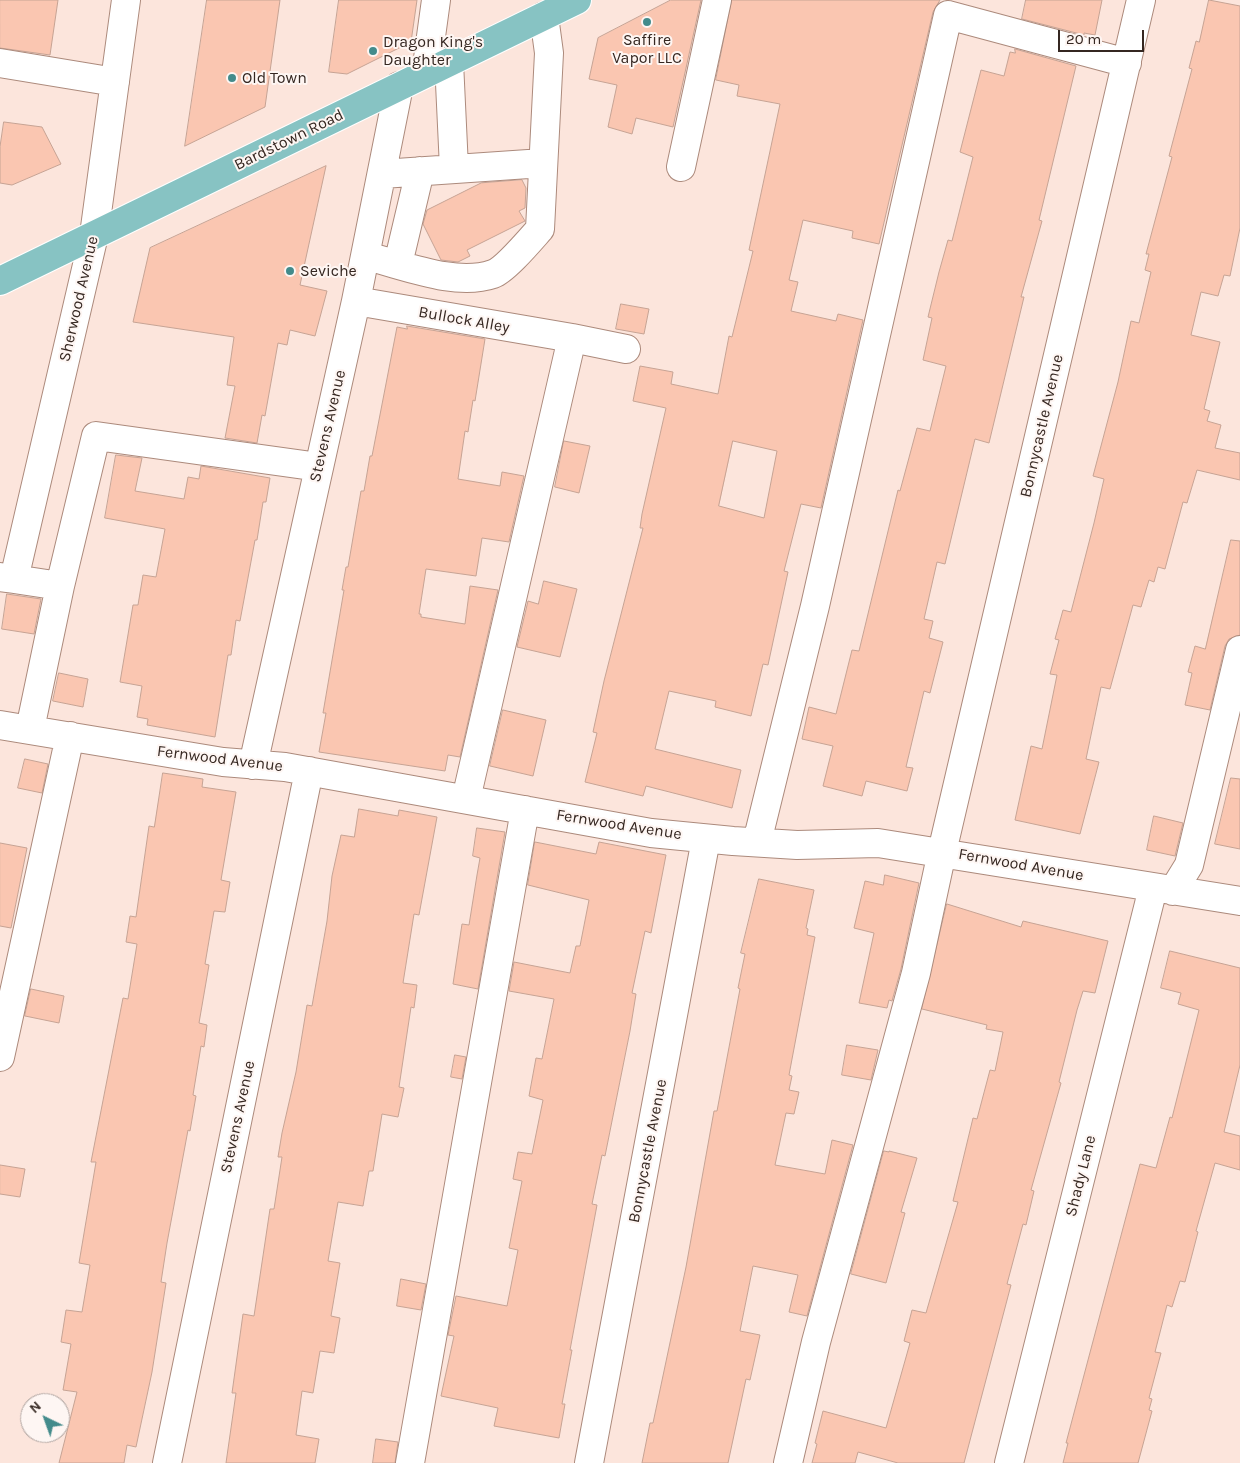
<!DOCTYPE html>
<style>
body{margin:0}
#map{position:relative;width:1240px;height:1463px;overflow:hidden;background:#fce5dc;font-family:Karla,sans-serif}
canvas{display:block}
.north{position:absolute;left:20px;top:1393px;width:50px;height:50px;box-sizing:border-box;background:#fef6f3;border:1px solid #aea39f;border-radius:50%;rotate:318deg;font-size:14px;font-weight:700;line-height:20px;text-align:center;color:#352721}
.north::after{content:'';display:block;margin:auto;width:18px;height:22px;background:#438b8b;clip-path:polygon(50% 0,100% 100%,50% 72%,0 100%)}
.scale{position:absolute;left:1058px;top:30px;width:86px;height:22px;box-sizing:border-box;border:2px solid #352721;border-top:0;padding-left:6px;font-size:15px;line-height:18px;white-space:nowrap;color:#352721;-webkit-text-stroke:4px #fef6f3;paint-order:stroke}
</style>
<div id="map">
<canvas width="1240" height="1463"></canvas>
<div class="north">N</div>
<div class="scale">20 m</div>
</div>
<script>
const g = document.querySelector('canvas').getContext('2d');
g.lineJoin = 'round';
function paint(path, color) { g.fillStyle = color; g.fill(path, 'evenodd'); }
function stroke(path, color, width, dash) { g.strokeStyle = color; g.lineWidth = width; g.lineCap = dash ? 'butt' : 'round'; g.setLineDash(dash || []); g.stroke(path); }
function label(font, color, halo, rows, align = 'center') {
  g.font = font + ' Karla,sans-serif'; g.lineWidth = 4; g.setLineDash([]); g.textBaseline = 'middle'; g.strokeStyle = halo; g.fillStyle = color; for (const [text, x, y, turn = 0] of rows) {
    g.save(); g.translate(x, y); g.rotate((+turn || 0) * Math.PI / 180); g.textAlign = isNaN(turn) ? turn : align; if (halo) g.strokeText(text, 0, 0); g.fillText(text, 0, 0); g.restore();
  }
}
const building = new Path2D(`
 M 0,0 L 58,0 L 50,55 L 0,48 Z
 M 207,0 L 280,0 L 265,107 L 185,146 Z
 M 339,0 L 417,0 L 411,42 L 347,74 L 329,72 Z
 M 671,0 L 701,0 L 673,127 L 636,118 L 632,134 L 608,127 L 617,85 L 589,79 L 598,38 Z
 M 732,0 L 940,0 L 933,12 L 879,244 L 852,238 L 853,231 L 803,220 L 789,280 L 798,282 L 791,311 L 836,321 L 838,314 L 863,320 L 821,508 L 801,504 L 784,571 L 788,572 L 768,665 L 763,664 L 751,716 L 715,707 L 716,701 L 669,691 L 655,749 L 741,770 L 732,808 L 646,786 L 643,796 L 585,782 L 597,733 L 593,732 L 604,681 L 643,528 L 640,528 L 642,514 L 666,408 L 633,401 L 640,366 L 673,372 L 671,384 L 718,394 L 729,336 L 732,337 L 753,251 L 749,250 L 780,104 L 737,96 L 739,85 L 716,80 ZM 733,441 L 777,451 L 764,518 L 719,506 Z
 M 1026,0 L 1102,0 L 1095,35 L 1084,33 L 1084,35 L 1022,19 Z
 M 1209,0 L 1240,6 L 1240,228 L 1230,276 L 1224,275 L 1218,296 L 1201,292 L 1191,335 L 1220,342 L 1204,409 L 1210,411 L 1207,421 L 1221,425 L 1215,448 L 1240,453 L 1240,480 L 1197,470 L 1187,503 L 1183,502 L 1165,569 L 1158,567 L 1154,582 L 1149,580 L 1141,607 L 1133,605 L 1110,689 L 1101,687 L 1086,759 L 1099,762 L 1080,834 L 1015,820 L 1031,746 L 1042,749 L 1057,675 L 1050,674 L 1059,640 L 1055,639 L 1063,610 L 1071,612 L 1094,523 L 1104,479 L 1093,476 L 1118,382 L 1131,321 L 1139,323 L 1151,272 L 1145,270 L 1149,254 L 1146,254 L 1172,157 L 1169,156 L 1192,69 L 1189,68 L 1196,41 L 1199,42 Z
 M 1015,49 L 1076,66 L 1039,220 L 1042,221 L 1021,297 L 1024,297 L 989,443 L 975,439 L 945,564 L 937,562 L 924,619 L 933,621 L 929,638 L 943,642 L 930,693 L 924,691 L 906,767 L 913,768 L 907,791 L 866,781 L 862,796 L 823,786 L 833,746 L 802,739 L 809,707 L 836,714 L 852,650 L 859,651 L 898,490 L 900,491 L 917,428 L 930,431 L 946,366 L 923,360 L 932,318 L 928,317 L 939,272 L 948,240 L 952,241 L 973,157 L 960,152 L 981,70 L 1004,76 L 1010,52 L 1015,53 Z
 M 4,122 L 42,127 L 61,164 L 12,185 L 0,183 L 0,147 Z
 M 326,166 L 300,285 L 327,291 L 315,336 L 290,330 L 287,345 L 278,343 L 265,416 L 262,415 L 257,443 L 225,438 L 235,386 L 227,385 L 234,337 L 133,322 L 150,248 Z
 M 522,180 L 526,188 L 525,208 L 519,211 L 525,221 L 467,250 L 470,256 L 458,262 L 441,260 L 423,224 L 427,210 L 481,183 Z
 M 621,304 L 649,309 L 644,334 L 616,329 Z
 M 407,326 L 485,339 L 475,401 L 473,400 L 468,432 L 465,431 L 458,479 L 500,486 L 502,472 L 524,476 L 509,542 L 482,538 L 476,576 L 426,569 L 419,614 L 421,614 L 421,617 L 465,624 L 470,586 L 498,590 L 460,757 L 448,755 L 445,771 L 319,752 L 326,713 L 323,713 L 344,590 L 342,590 L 346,567 L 348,567 L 361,491 L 364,491 L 370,456 L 372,456 L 397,327 L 407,329 Z
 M 564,441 L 590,446 L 579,493 L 555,487 Z
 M 116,455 L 142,458 L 135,491 L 184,499 L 188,477 L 199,479 L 201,466 L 270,478 L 266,502 L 263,502 L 257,540 L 255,540 L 240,621 L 236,620 L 231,655 L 228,655 L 215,737 L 147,725 L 148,719 L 137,717 L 142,686 L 120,682 L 133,605 L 138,605 L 143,575 L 156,577 L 165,529 L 105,518 Z
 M 1231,540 L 1240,541 L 1240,635 L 1229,639 L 1225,646 L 1210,710 L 1185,705 L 1192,673 L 1188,672 L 1195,646 L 1205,649 Z
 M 544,581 L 577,589 L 560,657 L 517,647 L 528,601 L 538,604 Z
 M 7,594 L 41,599 L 34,634 L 2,629 Z
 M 59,673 L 88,679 L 83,707 L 53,701 Z
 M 503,710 L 546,720 L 533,776 L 490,766 Z
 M 25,759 L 48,764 L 42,793 L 18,788 Z
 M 163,773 L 203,779 L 202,787 L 236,792 L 221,880 L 230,882 L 225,912 L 214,911 L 205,964 L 209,965 L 199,1023 L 207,1025 L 204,1047 L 201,1046 L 193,1095 L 196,1096 L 190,1131 L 188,1130 L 167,1243 L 161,1282 L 166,1283 L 152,1372 L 136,1447 L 127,1445 L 124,1463 L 59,1463 L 77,1392 L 63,1390 L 71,1344 L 61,1342 L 66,1310 L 82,1312 L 90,1265 L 79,1263 L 96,1162 L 91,1162 L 123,998 L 128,999 L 137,944 L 126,942 L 130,916 L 136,917 L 149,826 L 154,827 Z
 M 1231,778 L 1240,779 L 1240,849 L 1215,844 Z
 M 359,809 L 398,816 L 399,810 L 437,817 L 419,915 L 414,914 L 403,983 L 417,985 L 414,1008 L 411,1007 L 399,1087 L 404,1088 L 398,1117 L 382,1114 L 373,1171 L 369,1171 L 363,1206 L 338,1202 L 328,1261 L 340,1263 L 331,1316 L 340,1318 L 334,1353 L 320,1351 L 313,1393 L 302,1391 L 296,1435 L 319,1439 L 315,1463 L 226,1463 L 236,1393 L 232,1393 L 243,1314 L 254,1316 L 270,1209 L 274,1209 L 282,1157 L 278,1157 L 282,1133 L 296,1072 L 307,1005 L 312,1006 L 327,921 L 332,876 L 341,835 L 354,837 Z
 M 1154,816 L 1183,823 L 1175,856 L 1147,850 Z
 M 477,828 L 505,832 L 478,989 L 453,984 L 462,924 L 469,925 L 477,875 L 480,858 L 473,856 Z
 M 535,842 L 596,854 L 599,842 L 666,855 L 651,933 L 645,931 L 632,993 L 636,994 L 630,1031 L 605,1156 L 602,1155 L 592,1204 L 597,1205 L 570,1350 L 572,1350 L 562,1404 L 565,1404 L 559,1438 L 494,1426 L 498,1408 L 441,1396 L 454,1336 L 448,1335 L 456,1296 L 507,1306 L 518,1250 L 509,1248 L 522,1181 L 513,1179 L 518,1152 L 532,1154 L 543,1100 L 529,1096 L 536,1058 L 542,1059 L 554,999 L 509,991 L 514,962 L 570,973 L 576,946 L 580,946 L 589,900 L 528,885 Z
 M 0,843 L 27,848 L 11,928 L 0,926 Z
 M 885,875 L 919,883 L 901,969 L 892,1001 L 889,1000 L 887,1008 L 859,1003 L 874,933 L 854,928 L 865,881 L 883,885 Z
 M 759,879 L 814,890 L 806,928 L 808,929 L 807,935 L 815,937 L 789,1075 L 792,1076 L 789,1090 L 799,1092 L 794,1114 L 786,1113 L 775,1165 L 825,1174 L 832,1140 L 853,1145 L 807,1316 L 789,1312 L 798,1275 L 753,1266 L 740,1331 L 760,1335 L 750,1380 L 746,1379 L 728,1463 L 642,1463 L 650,1423 L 653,1423 L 686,1267 L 714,1111 L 717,1111 L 740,989 L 738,988 L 745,954 L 741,953 Z
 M 947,904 L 1021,927 L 1023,921 L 1108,941 L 1095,993 L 1083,991 L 1077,1010 L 1059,1082 L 1061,1083 L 1031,1190 L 1034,1191 L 1026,1225 L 1023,1224 L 1007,1284 L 1011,1285 L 964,1463 L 898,1463 L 858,1452 L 855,1463 L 812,1463 L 817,1444 L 815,1443 L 823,1411 L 886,1428 L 910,1343 L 904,1341 L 912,1310 L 926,1313 L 958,1202 L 953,1201 L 973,1118 L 977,1119 L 990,1070 L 995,1071 L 1003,1032 L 986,1029 L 987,1025 L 922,1009 Z
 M 1170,951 L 1240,968 L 1240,1065 L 1224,1132 L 1240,1136 L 1240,1170 L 1215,1163 L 1196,1231 L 1198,1232 L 1185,1282 L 1180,1281 L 1172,1307 L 1167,1305 L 1155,1352 L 1161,1353 L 1149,1398 L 1152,1399 L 1149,1410 L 1152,1411 L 1138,1463 L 1063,1463 L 1068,1443 L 1066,1443 L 1140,1164 L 1156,1168 L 1170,1117 L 1172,1118 L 1199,1010 L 1178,1004 L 1181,993 L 1161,988 Z
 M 31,989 L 64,996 L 59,1023 L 25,1016 Z
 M 847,1045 L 878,1050 L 871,1080 L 842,1075 Z
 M 455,1055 L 466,1057 L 462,1079 L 451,1077 Z
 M 884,1151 L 889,1152 L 889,1151 L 917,1158 L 901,1212 L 905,1213 L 886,1283 L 851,1274 Z
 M 0,1165 L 25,1169 L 20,1197 L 0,1194 Z
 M 401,1279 L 426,1284 L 421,1310 L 397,1306 Z
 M 376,1439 L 398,1442 L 395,1463 L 373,1463 Z`);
const minor = new Path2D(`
 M 449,62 L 454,168
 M 0,63 L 115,82
 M 426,73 L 436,0
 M 681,167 L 717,0
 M 382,174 L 543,163
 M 366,256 C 404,265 455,287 493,274 C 505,270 531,239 540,229 L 549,53 L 544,16
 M 398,264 L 420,171
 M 356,301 L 572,338
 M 0,577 L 14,579 L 94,235 L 126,0
 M 14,579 L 60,586 L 30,729
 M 60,586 L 96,436 L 319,467
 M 0,725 L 223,762 L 285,767 L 651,833 L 733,841 L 797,845 L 878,843 L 1240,901
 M 253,765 L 356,301 L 399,86
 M 466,799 L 572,338 L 626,349
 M 757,842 L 815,606 L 948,15 L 1127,63
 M 1173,891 L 1189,865 L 1240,650
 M 0,1057 L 70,736
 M 167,1463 L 309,771
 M 410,1463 L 525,810
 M 589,1463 L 706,839
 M 788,1463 L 816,1342 L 916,973 L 942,852 L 1141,0
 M 1009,1463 L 1153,888`);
const major = new Path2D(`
 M 0,281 L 577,0`);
const markers = [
 [647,22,5,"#438b8b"],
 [373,51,5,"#438b8b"],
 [232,78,5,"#438b8b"],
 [290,271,5,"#438b8b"]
];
const poiNames = [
 ["Saffire",647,40,"center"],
 ["Vapor LLC",647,58,"center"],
 ["Dragon King's",383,42],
 ["Daughter",383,60],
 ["Old Town",242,78],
 ["Seviche",300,271]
];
const streetNames = [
 ["Bardstown Road",289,140,-26],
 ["Sherwood Avenue",79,299,-77],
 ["Bullock Alley",464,320,10],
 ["Stevens Avenue",328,426,-77],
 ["Bonnycastle Avenue",1042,426,-77],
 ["Fernwood Avenue",220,759,7],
 ["Fernwood Avenue",619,825,9],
 ["Fernwood Avenue",1021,865,10],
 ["Stevens Avenue",238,1117,-78],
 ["Bonnycastle Avenue",648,1151,-79],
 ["Shady Lane",1081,1176,-76]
];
paint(building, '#fac6b1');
stroke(building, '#c6a394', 1);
stroke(minor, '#ac8a7c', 30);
stroke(major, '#fff', 30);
stroke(minor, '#fff', 28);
stroke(major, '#87c3c3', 28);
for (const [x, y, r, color] of markers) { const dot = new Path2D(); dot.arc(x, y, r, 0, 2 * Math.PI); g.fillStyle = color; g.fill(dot); stroke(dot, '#fef6f3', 2); }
label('16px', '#352721', '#fef6f3', poiNames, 'left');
label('16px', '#352721', '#fef6f3', streetNames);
</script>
